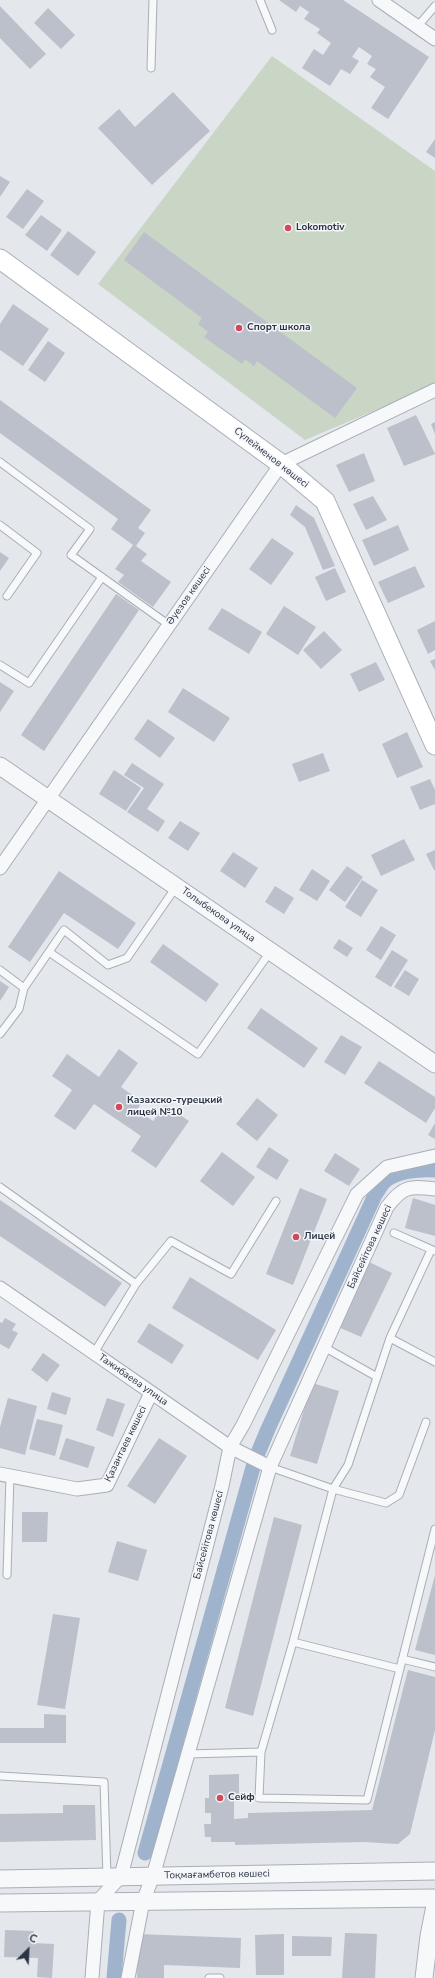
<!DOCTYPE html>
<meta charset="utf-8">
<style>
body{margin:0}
#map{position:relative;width:435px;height:1978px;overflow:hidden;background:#e4e7ec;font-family:"Nunito Sans",sans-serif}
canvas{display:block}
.north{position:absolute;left:8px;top:1930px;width:40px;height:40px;-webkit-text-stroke:3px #f4f6f9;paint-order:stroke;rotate:24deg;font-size:11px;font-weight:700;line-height:16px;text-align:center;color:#2b3445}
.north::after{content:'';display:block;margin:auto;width:14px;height:18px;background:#2b3445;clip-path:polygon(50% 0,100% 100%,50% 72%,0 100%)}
</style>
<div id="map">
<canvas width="435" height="1978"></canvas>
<div class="north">С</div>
</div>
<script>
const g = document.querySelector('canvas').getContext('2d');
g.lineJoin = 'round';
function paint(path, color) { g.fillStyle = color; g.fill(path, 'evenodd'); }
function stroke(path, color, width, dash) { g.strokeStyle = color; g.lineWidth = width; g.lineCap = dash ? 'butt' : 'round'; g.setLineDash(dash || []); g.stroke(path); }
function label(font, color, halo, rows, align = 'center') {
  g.font = font + ' "Nunito Sans",sans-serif'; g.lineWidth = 3; g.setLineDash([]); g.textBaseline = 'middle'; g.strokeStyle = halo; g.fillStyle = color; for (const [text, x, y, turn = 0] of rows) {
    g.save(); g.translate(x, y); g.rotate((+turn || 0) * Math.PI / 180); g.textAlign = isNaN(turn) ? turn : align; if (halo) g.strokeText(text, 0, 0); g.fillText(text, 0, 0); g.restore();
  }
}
const green = new Path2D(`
 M 272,56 L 435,171 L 435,385 L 305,440 L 98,284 Z`);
const canal = new Path2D(`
 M 145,1853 L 255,1460 L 268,1429 L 375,1195 C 378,1191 381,1185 384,1182 C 396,1171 419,1169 435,1170
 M 114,1978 L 119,1920`);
const building = new Path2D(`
 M 279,0 L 343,0 L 429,57 L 388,119 L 371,108 L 385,87 L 370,77 L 376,69 L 367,64 L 372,56 L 359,47 L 352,57 L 359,61 L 350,74 L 341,69 L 330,86 L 302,68 L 314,49 L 323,55 L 331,43 L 317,33 L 320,29 L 304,19 L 309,12 L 300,6 L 296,12 Z
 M 0,6 L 46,54 L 30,69 L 0,38 Z
 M 48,8 L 75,35 L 61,49 L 34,23 Z
 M 173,92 L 210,131 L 152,185 L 98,128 L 119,109 L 135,127 Z
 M 435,139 L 435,158 L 426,152 Z
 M 0,176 L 10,182 L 0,197 Z
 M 27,189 L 44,201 L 23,229 L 6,217 Z
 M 41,215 L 62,230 L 47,251 L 25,235 Z
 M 68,231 L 96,252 L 78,276 L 50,255 Z
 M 144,232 L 357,388 L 335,418 L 257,361 L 254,366 L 245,359 L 242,364 L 204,337 L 208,332 L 198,324 L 202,318 L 124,260 Z
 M 13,304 L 49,329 L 23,366 L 0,350 L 0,324 Z
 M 48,341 L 65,353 L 45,382 L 28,370 Z
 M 0,400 L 151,510 L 138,528 L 145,533 L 136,546 L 147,554 L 141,561 L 171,582 L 153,607 L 118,582 L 124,575 L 115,569 L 133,545 L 111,529 L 118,519 L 0,433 Z
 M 416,415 L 435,454 L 404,466 L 387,428 Z
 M 435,422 L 435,434 L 431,424 Z
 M 364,453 L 375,481 L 349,492 L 336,465 Z
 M 373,496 L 387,520 L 366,530 L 353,504 Z
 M 296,505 L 314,518 L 335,566 L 323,570 L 305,527 L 290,515 Z
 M 398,525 L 409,550 L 374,566 L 362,540 Z
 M 272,538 L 294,553 L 271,585 L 249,569 Z
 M 0,552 L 9,558 L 0,571 Z
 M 415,566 L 425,587 L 388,603 L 378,582 Z
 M 335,568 L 346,592 L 326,601 L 315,577 Z
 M 116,594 L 139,610 L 44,751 L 21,735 Z
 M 284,606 L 316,627 L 298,655 L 266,634 Z
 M 222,608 L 262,632 L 249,654 L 208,629 Z
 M 435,621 L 435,650 L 428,654 L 417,630 Z
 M 324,631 L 342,650 L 321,669 L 303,650 Z
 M 435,659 L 435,670 L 430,661 Z
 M 376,662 L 385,680 L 359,692 L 350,674 Z
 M 0,682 L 14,691 L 0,712 Z
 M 183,688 L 230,718 L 214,742 L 168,712 Z
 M 148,719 L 175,738 L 160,758 L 134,739 Z
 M 407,732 L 423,767 L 397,778 L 382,744 Z
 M 323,753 L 330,771 L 299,782 L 292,764 Z
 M 132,763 L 164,784 L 147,809 L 165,821 L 158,832 L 127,812 L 144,788 L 124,775 Z
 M 114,770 L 141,788 L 126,811 L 99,794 Z
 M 430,779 L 435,790 L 435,804 L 420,810 L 410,787 Z
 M 180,821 L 200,833 L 188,851 L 168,838 Z
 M 404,839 L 415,860 L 381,876 L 371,855 Z
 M 435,850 L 435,870 L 434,870 L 426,854 Z
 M 233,852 L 258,868 L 245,888 L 220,871 Z
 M 347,866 L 363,877 L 345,902 L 329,890 Z
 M 312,869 L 330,881 L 317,901 L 299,890 Z
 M 59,871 L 136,923 L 118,949 L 64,913 L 30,962 L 8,947 Z
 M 362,880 L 378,890 L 361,917 L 345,907 Z
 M 275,886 L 294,898 L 284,914 L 265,902 Z
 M 381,926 L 396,935 L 381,960 L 366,950 Z
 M 339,939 L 353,948 L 347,957 L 333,948 Z
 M 163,944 L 219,984 L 206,1002 L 150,962 Z
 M 392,950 L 408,960 L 391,987 L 375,977 Z
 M 405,970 L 419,979 L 409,996 L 394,987 Z
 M 0,981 L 9,987 L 0,1001 Z
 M 261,1008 L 318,1048 L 304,1068 L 247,1028 Z
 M 341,1035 L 362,1047 L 345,1075 L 324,1062 Z
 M 119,1049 L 138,1063 L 121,1087 L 142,1102 L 137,1110 L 153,1121 L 165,1105 L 189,1121 L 156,1168 L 131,1151 L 141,1136 L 94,1104 L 75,1130 L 54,1116 L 72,1090 L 52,1076 L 67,1054 L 99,1077 Z
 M 379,1061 L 435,1097 L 435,1108 L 426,1123 L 364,1083 Z
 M 257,1098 L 278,1115 L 257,1141 L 236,1124 Z
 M 435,1123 L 435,1139 L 428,1135 Z
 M 269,1147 L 289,1160 L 277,1180 L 256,1167 Z
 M 222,1152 L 255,1177 L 233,1206 L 200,1181 Z
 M 335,1153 L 360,1169 L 349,1186 L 324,1171 Z
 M 300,1188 L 327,1199 L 293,1285 L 266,1274 Z
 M 413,1198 L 435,1205 L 435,1236 L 405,1228 Z
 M 0,1200 L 122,1283 L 105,1307 L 0,1236 Z
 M 367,1261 L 392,1273 L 361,1337 L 336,1326 Z
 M 190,1277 L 276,1330 L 258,1360 L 172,1308 Z
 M 5,1318 L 16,1324 L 12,1330 L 18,1333 L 9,1349 L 0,1344 L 0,1322 L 2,1323 Z
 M 149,1323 L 184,1345 L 172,1364 L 137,1342 Z
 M 43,1353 L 60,1365 L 47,1382 L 31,1370 Z
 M 312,1383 L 339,1391 L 317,1464 L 290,1456 Z
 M 52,1392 L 71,1398 L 66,1415 L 47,1409 Z
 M 8,1398 L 37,1406 L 25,1455 L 0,1448 L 0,1427 Z
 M 107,1398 L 125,1404 L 113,1437 L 96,1430 Z
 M 37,1419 L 63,1425 L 55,1456 L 29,1449 Z
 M 66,1438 L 95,1447 L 88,1468 L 59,1459 Z
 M 159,1438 L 187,1456 L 155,1504 L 127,1486 Z
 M 22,1512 L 48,1512 L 47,1542 L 22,1542 Z
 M 274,1517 L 302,1525 L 253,1716 L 225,1708 Z
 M 117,1541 L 147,1550 L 138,1581 L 108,1572 Z
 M 435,1575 L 435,1655 L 415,1650 Z
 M 53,1614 L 80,1618 L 65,1709 L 37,1705 Z
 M 408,1670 L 435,1677 L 435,1730 L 410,1834 L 398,1844 L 363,1842 L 235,1845 L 235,1842 L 211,1842 L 211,1837 L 205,1837 L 204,1824 L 211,1824 L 211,1813 L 205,1813 L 205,1798 L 209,1798 L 209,1775 L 239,1774 L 239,1798 L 234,1798 L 234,1819 L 248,1818 L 248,1813 L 372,1810 Z
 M 44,1714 L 66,1715 L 66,1743 L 0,1743 L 0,1728 L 44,1728 Z
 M 63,1805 L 95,1805 L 96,1840 L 0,1842 L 0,1814 L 63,1813 Z
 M 5,1930 L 34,1931 L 33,1943 L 54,1944 L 52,1978 L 37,1977 L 38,1958 L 4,1957 Z
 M 345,1933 L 377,1934 L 375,1978 L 342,1978 Z
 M 138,1934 L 241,1938 L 240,1968 L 164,1965 L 164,1978 L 137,1978 Z
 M 284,1934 L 284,1975 L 256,1975 L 255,1935 Z
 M 292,1936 L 332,1937 L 331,1956 L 292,1956 Z`);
const service = new Path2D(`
 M 260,0 L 272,30
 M 417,27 L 435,6
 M 151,68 L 153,0
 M 0,462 L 90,529 L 71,555 L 169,625
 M 0,525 L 37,553 L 7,596
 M 0,665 L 29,683 L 102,577
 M 49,952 L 198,1054 L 270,952
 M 0,970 L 24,988 L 19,1009 L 0,1034
 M 24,988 L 64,930 L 108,965 L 127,958 L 176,887
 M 0,1187 L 136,1284 L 94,1353
 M 394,1233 L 435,1251
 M 136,1284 L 171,1241 L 231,1274 L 276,1201
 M 390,1338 L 435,1362
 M 324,1347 L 377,1377
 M 270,1467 L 333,1489 L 386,1503 L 399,1495 L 426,1422
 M 7,1575 L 10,1476
 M 293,1642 L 400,1669
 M 402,1659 L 435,1667
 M 261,1752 L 293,1642 L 333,1489 L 348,1465 L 390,1338 L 431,1250
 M 188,1754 L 261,1752 L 259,1798 L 367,1800 L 435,1529
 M 0,1776 L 104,1782 L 107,1877
 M 209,1978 L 220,1978`);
const minor = new Path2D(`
 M 379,0 L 435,39
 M 0,868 L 281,464 L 435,390
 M 0,1288 L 230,1447 L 270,1467
 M 0,1474 L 77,1489 L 107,1485 L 151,1393
 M 92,1978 L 98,1901 L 121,1876 L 222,1486 L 230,1447 L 243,1425 L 357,1194 L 387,1167 L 435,1156
 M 128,1978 L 143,1901 L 153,1876 L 270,1467 L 387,1207 C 403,1186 409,1186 435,1189`);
const tertiary = new Path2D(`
 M 0,766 L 435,1064
 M 0,1879 L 435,1871
 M 0,1903 L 435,1898
 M 424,1978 L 429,1936 L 435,1906`);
const secondary = new Path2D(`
 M 0,259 L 281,464 L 325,501 L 435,745`);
const markers = [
 [288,228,4,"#d1495b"],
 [239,328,4,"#d1495b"],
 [119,1107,4,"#d1495b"],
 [296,1237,4,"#d1495b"],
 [220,1798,4,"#d1495b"]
];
const poiNames = [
 ["Lokomotiv",296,228],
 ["Спорт школа",247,328],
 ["Казахско-турецкий",127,1101],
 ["лицей №10",127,1113],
 ["Лицей",304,1237],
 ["Сейф",228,1798]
];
const streetNames = [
 ["Сүлейменов көшесі",271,458,38],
 ["Әуезов көшесі",189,596,-55],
 ["Толыбекова улица",218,915,35],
 ["Байсейітова көшесі",370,1247,-65],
 ["Тажибаева улица",133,1380,35],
 ["Қазантаев көшесі",126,1444,-64],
 ["Байсейітова көшесі",209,1535,-75],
 ["Тоқмағамбетов көшесі",217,1875,-1]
];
paint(green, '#c9d6c5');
stroke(canal, '#9fb4cc', 15);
paint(building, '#bbc0ca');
stroke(service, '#a9aeb7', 9);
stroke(minor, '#a9aeb7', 15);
stroke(tertiary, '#a9aeb7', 19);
stroke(secondary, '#a9aeb7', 21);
stroke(service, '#f7f8fa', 7);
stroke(minor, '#f7f8fa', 13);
stroke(tertiary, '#f7f8fa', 17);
stroke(secondary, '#fff', 19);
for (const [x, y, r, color] of markers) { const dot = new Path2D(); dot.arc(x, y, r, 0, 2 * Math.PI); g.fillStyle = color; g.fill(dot); stroke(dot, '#f4f6f9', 1.5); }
label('bold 10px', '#2b3445', '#f4f6f9', poiNames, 'left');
label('10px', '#2b3445', '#f4f6f9', streetNames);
</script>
